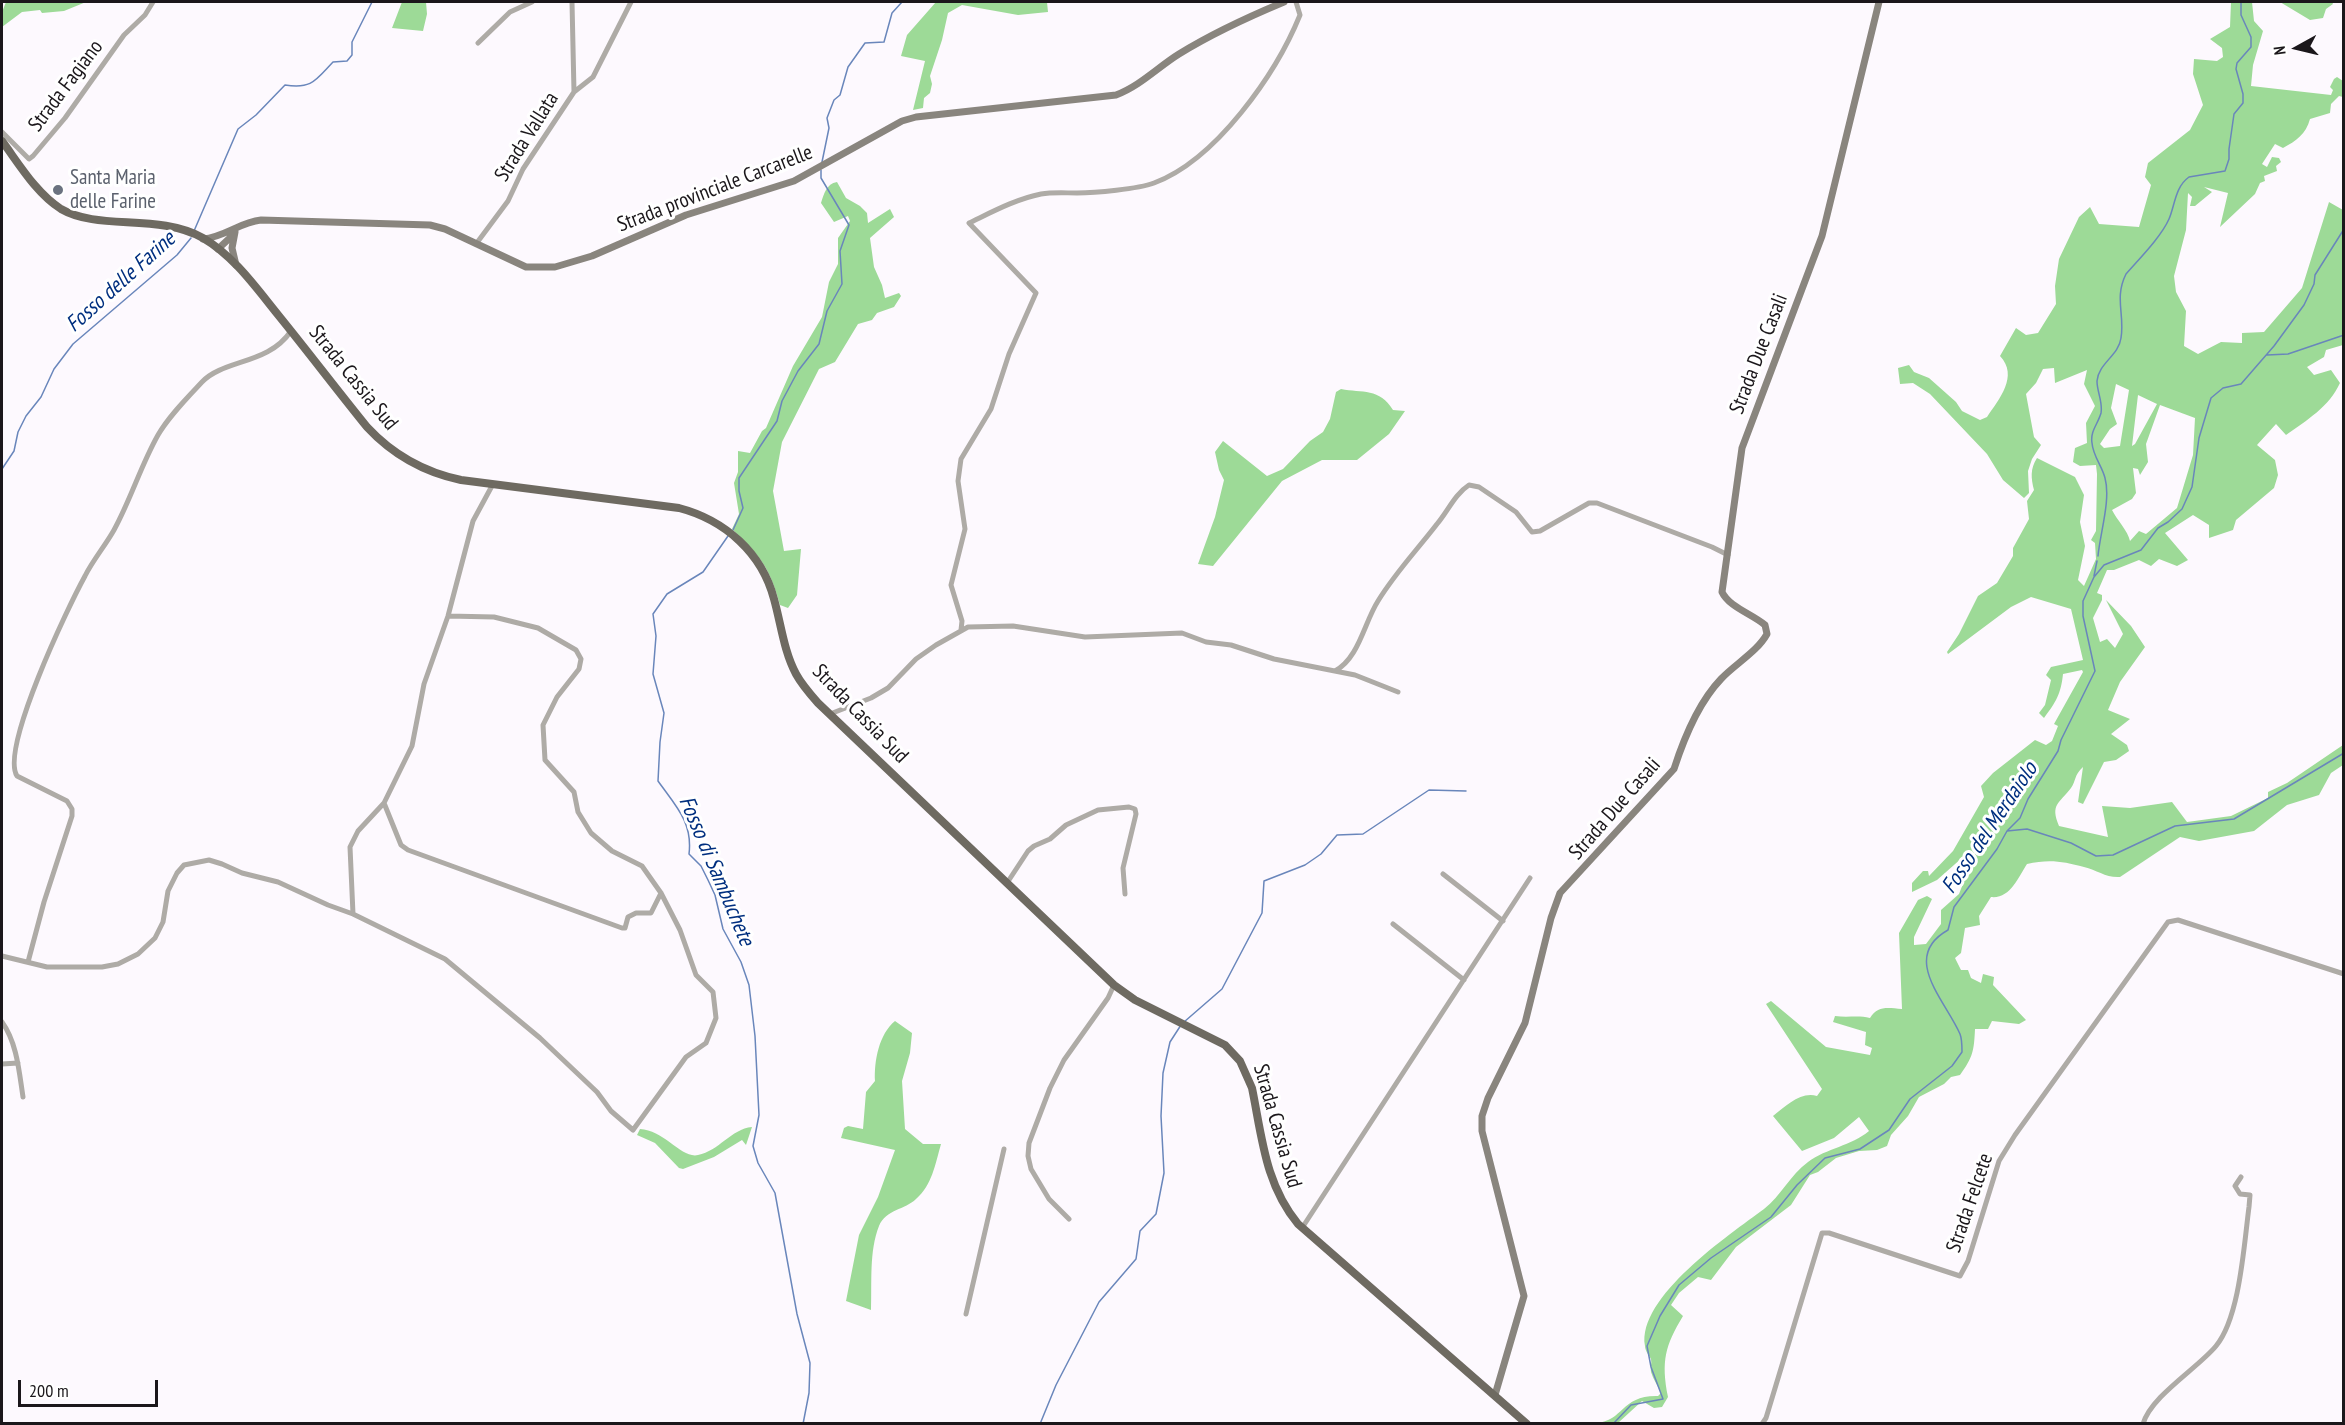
<!DOCTYPE html>
<style>
body{margin:0}
#map{position:relative;width:2345px;height:1425px;overflow:hidden;background:#fdf9fe;font-family:"PT Sans Narrow",sans-serif}
canvas{display:block}
.frame{position:absolute;inset:0;border:3px solid #1b171b;pointer-events:none}
.north{position:absolute;left:2267px;top:18px;width:60px;height:60px;-webkit-text-stroke:4px #fff;paint-order:stroke;rotate:262deg;font-size:16px;font-weight:700;line-height:24px;text-align:center;color:#1b171b}
.north::after{content:'';display:block;margin:auto;width:21px;height:27px;background:#1b171b;clip-path:polygon(50% 0,100% 100%,50% 72%,0 100%)}
.scale{position:absolute;left:18px;top:1380px;width:140px;height:27px;box-sizing:border-box;border:3px solid #1b171b;border-top:0;padding-left:8px;font-size:18px;line-height:21px;white-space:nowrap;color:#1b171b;-webkit-text-stroke:4px #fff;paint-order:stroke}
</style>
<div id="map">
<canvas width="2345" height="1425"></canvas>
<div class="frame"></div>
<div class="north">N</div>
<div class="scale">200 m</div>
</div>
<script>
const g = document.querySelector('canvas').getContext('2d');
g.lineJoin = 'round';
function paint(path, color) { g.fillStyle = color; g.fill(path, 'evenodd'); }
function stroke(path, color, width, dash) { g.strokeStyle = color; g.lineWidth = width; g.lineCap = dash ? 'butt' : 'round'; g.setLineDash(dash || []); g.stroke(path); }
function label(font, color, halo, rows, align = 'center') {
  g.font = font + ' "PT Sans Narrow",sans-serif'; g.lineWidth = 6; g.setLineDash([]); g.textBaseline = 'middle'; g.strokeStyle = halo; g.fillStyle = color; for (const [text, x, y, turn = 0] of rows) {
    g.save(); g.translate(x, y); g.rotate((+turn || 0) * Math.PI / 180); g.textAlign = isNaN(turn) ? turn : align; if (halo) g.strokeText(text, 0, 0); g.fillText(text, 0, 0); g.restore();
  }
}
const green = new Path2D(`
 M 6,2 L 86,2 L 64,11 L 42,13 L 40,10 L 22,12 L 2,27 L 2,12 Z
 M 402,2 L 426,2 L 427,14 L 423,31 L 392,28 Z
 M 936,2 L 1047,2 L 1048,12 L 1018,15 L 962,5 L 948,13 L 942,40 L 930,76 L 932,84 L 930,93 L 924,98 L 923,108 L 913,110 L 925,61 L 901,56 L 907,35 Z
 M 2231,2 L 2252,2 L 2254,21 L 2263,31 L 2253,65 L 2251,86 L 2331,95 L 2333,90 L 2330,87 L 2334,79 L 2337,77 L 2343,81 L 2343,97 L 2339,96 L 2331,104 L 2330,113 L 2310,119 C 2306,134 2296,141 2283,148 L 2275,144 L 2262,164 L 2267,167 L 2272,157 L 2279,158 L 2281,162 L 2276,166 L 2277,171 L 2264,176 L 2265,181 L 2260,183 L 2255,194 L 2220,227 L 2228,193 L 2204,187 L 2212,192 L 2195,206 L 2190,206 L 2192,197 L 2188,193 L 2186,230 L 2174,276 L 2176,292 L 2186,311 L 2184,346 L 2198,354 L 2221,342 L 2242,343 L 2242,333 L 2264,332 L 2302,288 L 2329,202 L 2343,210 L 2343,345 L 2326,350 L 2324,357 L 2307,367 L 2314,375 L 2331,370 L 2340,383 C 2329,407 2307,420 2286,435 L 2276,424 L 2257,445 L 2275,460 L 2278,475 L 2274,488 L 2236,520 L 2233,530 L 2209,538 L 2209,525 L 2193,515 L 2165,533 L 2188,560 L 2177,566 L 2159,559 L 2151,566 L 2139,560 L 2114,570 L 2107,570 L 2097,593 L 2102,595 L 2102,600 L 2093,618 L 2100,642 L 2107,639 L 2115,648 L 2123,634 L 2106,600 L 2131,626 L 2145,647 L 2120,682 L 2108,710 L 2130,719 L 2111,734 L 2127,745 L 2129,751 L 2116,760 L 2104,762 L 2083,804 L 2078,802 L 2083,767 C 2074,775 2076,781 2071,788 C 2059,804 2050,804 2059,826 L 2108,837 L 2102,806 L 2130,808 L 2172,802 L 2187,822 L 2231,816 L 2268,798 L 2268,792 L 2287,783 L 2343,745 L 2343,765 L 2331,773 L 2319,795 L 2287,805 L 2254,831 L 2199,841 L 2180,837 L 2120,877 C 2106,878 2097,870 2084,867 C 2063,861 2048,859 2027,864 C 2018,878 2010,899 1991,897 L 1979,916 L 1980,925 L 1965,928 L 1961,953 L 1955,958 L 1961,970 L 1968,970 L 1971,978 L 1981,983 L 1983,974 L 1994,977 L 1993,985 L 2026,1020 L 2019,1024 L 1992,1021 L 1988,1029 L 1975,1029 C 1974,1051 1973,1057 1960,1075 L 1951,1077 L 1944,1084 L 1919,1097 L 1908,1116 L 1891,1135 L 1887,1146 L 1877,1150 L 1859,1151 L 1836,1158 L 1818,1172 L 1810,1175 L 1791,1205 L 1736,1247 L 1711,1280 L 1698,1277 L 1679,1293 L 1671,1305 L 1683,1316 C 1665,1346 1661,1361 1668,1397 L 1662,1407 L 1654,1408 L 1642,1401 L 1618,1423 L 1596,1423 C 1624,1421 1621,1395 1658,1396 L 1661,1393 C 1658,1386 1653,1379 1651,1372 C 1650,1368 1652,1363 1651,1359 C 1649,1355 1645,1351 1645,1346 C 1637,1297 1729,1235 1764,1209 C 1781,1196 1790,1175 1808,1162 C 1827,1148 1851,1146 1869,1131 L 1859,1117 L 1834,1138 L 1802,1151 L 1773,1116 C 1786,1106 1801,1091 1817,1096 L 1822,1089 L 1766,1004 L 1771,1001 L 1826,1047 L 1870,1055 L 1872,1048 L 1865,1045 L 1866,1032 L 1833,1022 L 1835,1016 C 1848,1018 1858,1015 1870,1018 C 1878,1005 1888,1008 1902,1009 L 1899,933 L 1918,900 L 1927,896 L 1932,899 L 1914,937 L 1914,945 L 1926,944 L 1941,924 L 1941,910 L 1959,894 L 1975,853 L 1963,857 L 1937,880 L 1912,892 L 1912,883 L 1923,871 L 1928,871 L 1929,876 L 1953,851 L 1984,797 L 1981,786 L 1993,773 L 2035,740 L 2046,745 L 2052,741 L 2058,726 L 2054,724 L 2083,672 L 2082,670 L 2063,674 C 2061,694 2056,702 2044,718 L 2039,713 L 2045,705 L 2051,680 L 2046,675 L 2051,667 L 2083,660 L 2071,609 L 2031,597 L 2011,607 L 1948,654 L 1947,652 L 1959,634 L 1978,596 L 1997,583 L 2013,556 L 2013,548 L 2029,519 L 2027,501 L 2034,490 C 2031,478 2030,469 2037,458 L 2075,477 L 2084,495 L 2080,522 L 2085,546 L 2078,580 L 2084,586 L 2096,559 L 2095,543 L 2091,540 L 2096,531 L 2097,474 L 2096,465 L 2080,466 L 2073,462 L 2075,448 L 2087,443 L 2086,423 L 2095,406 L 2084,384 L 2087,370 L 2055,383 L 2054,368 L 2043,369 L 2036,383 L 2026,394 L 2034,437 L 2041,445 L 2032,459 L 2028,471 L 2029,493 L 2024,498 L 2003,480 L 1987,454 L 1930,394 L 1913,383 L 1900,384 L 1898,368 L 1909,365 L 1914,372 L 1929,378 L 1956,402 L 1962,411 L 1980,420 L 1987,417 C 1999,399 2019,376 2000,356 L 2016,328 L 2026,335 L 2038,333 L 2056,304 L 2055,286 L 2059,259 L 2079,217 L 2090,207 L 2099,224 L 2139,227 L 2151,185 L 2145,177 L 2148,163 L 2190,130 L 2203,105 L 2193,74 L 2194,59 L 2217,61 L 2223,57 L 2222,48 L 2210,39 L 2230,27 ZM 2116,384 L 2129,390 L 2120,446 L 2104,448 L 2100,444 L 2110,429 L 2117,424 L 2111,408 ZM 2138,395 L 2157,404 L 2135,444 L 2132,446 ZM 2160,405 L 2195,418 L 2193,455 L 2177,508 L 2146,534 L 2139,531 L 2130,541 C 2128,531 2117,520 2112,510 L 2132,499 L 2136,493 L 2133,468 L 2138,469 L 2140,475 L 2148,462 L 2146,444 Z
 M 2280,2 L 2332,2 L 2333,4 L 2326,9 L 2323,18 L 2310,20 Z
 M 837,182 L 846,198 L 860,206 L 867,213 L 868,223 L 890,209 L 894,217 L 870,238 L 874,267 L 882,285 L 885,298 L 899,293 L 901,296 L 894,307 L 877,313 L 872,320 L 858,324 L 835,362 L 819,369 L 782,442 L 773,491 L 784,551 L 801,549 L 797,595 L 788,608 L 780,605 C 770,568 760,555 732,529 L 739,514 L 734,483 L 738,472 L 738,451 L 750,453 L 762,431 L 766,428 L 793,366 L 822,317 L 829,282 L 838,264 L 838,238 L 850,221 L 848,216 L 834,222 L 821,203 C 824,194 826,184 837,182 Z
 M 1341,389 C 1362,393 1380,388 1393,410 L 1405,411 L 1389,434 L 1357,460 L 1322,460 L 1282,481 L 1213,566 L 1198,564 L 1215,517 L 1224,480 L 1219,470 L 1215,452 L 1223,441 L 1267,476 L 1283,469 L 1310,441 L 1323,432 L 1330,419 L 1336,392 Z
 M 895,1021 L 912,1033 L 910,1053 L 902,1081 L 905,1129 L 923,1144 L 941,1144 C 935,1165 932,1185 916,1199 C 905,1210 886,1209 879,1226 C 869,1251 872,1283 871,1310 L 846,1301 L 859,1235 L 878,1197 L 895,1150 L 841,1138 L 844,1128 L 848,1126 L 863,1129 L 866,1092 L 875,1081 C 874,1061 879,1034 895,1021 Z
 M 752,1127 L 746,1145 L 742,1140 L 714,1157 L 683,1169 L 679,1168 L 655,1143 L 637,1135 L 640,1129 C 664,1130 682,1159 698,1155 C 719,1151 731,1129 752,1127 Z`);
const stream = new Path2D(`
 M 822,162 L 829,128 L 827,118 L 834,100 L 840,95 L 848,67 L 865,43 L 884,42 L 892,13 L 902,2
 M 194,231 L 238,129 L 256,115 L 285,85 C 312,89 315,81 333,62 L 347,61 L 352,55 L 352,42 L 372,2
 M 2267,355 L 2288,354 L 2344,335
 M 2,469 L 14,451 L 18,432 L 26,416 L 41,397 L 54,369 L 73,344 L 177,255 L 191,238
 M 733,530 L 743,508 L 739,491 L 739,478 L 777,421 L 782,401 L 798,371 L 819,344 L 827,311 L 842,284 L 840,251 L 849,225 L 821,178 L 821,170
 M 728,536 L 703,572 L 667,594 L 653,614 L 656,636 L 653,674 L 664,713 L 660,742 L 658,781 C 675,805 693,822 689,854 L 701,866 L 708,880 L 715,895 L 723,929 L 741,962 L 749,985 L 755,1036 L 759,1115 L 753,1146 L 758,1163 L 775,1193 L 797,1314 L 810,1363 L 809,1393 L 803,1424
 M 2098,556 C 2100,533 2111,500 2105,478 C 2102,466 2093,456 2092,443 C 2090,431 2098,424 2101,413 C 2103,402 2097,392 2097,381 C 2098,364 2119,355 2121,338 C 2125,315 2114,298 2126,274 C 2139,259 2161,237 2169,219 C 2175,205 2175,187 2189,177 L 2225,171 L 2229,159 L 2229,149 L 2234,114 L 2243,103 L 2243,94 L 2236,69 L 2237,63 L 2251,47 L 2251,37 L 2241,15 L 2241,2
 M 2094,576 L 2097,561
 M 2007,831 L 2027,829 L 2071,843 L 2096,856 L 2113,855 L 2175,826 L 2234,819 L 2344,753
 M 1184,1022 L 1222,989 L 1262,913 L 1264,881 L 1305,865 L 1321,854 L 1337,835 L 1363,834 L 1429,790 L 1466,791
 M 1040,1424 L 1056,1385 L 1099,1302 L 1136,1259 L 1140,1231 L 1156,1214 L 1164,1173 L 1161,1116 L 1163,1073 L 1170,1042 L 1181,1025
 M 1613,1424 L 1631,1405 L 1663,1399 L 1651,1367 L 1647,1346 L 1660,1316 L 1679,1285 L 1711,1258 L 1771,1217 L 1797,1185 L 1825,1158 L 1860,1149 L 1889,1130 L 1910,1099 L 1952,1066 L 1962,1052 C 1962,1046 1962,1039 1960,1034 C 1945,1000 1900,957 1948,930 L 1954,907 L 1997,849 L 2007,831 L 2020,818 L 2028,799 L 2058,751 L 2061,740 L 2095,671 L 2083,616 L 2083,601 L 2094,577 L 2104,565 L 2141,550 L 2158,528 L 2168,522 L 2182,509 L 2192,487 L 2199,438 L 2211,398 L 2223,388 L 2241,384 L 2274,346 L 2304,305 L 2314,284 L 2315,275 L 2344,229`);
const street = new Path2D(`
 M 478,43 L 510,12 L 532,2
 M 574,92 L 593,77 L 631,2
 M 2,132 L 29,159 L 33,156 L 65,118 L 124,35 L 145,15 L 153,2
 M 476,244 L 508,201 L 523,169 L 574,92 L 572,2
 M 961,630 L 962,621 L 951,585 L 965,529 L 958,481 L 961,459 L 991,409 L 1009,354 L 1036,293 L 969,223 C 992,212 1016,199 1041,194 C 1053,192 1065,193 1077,193 C 1095,193 1138,189 1154,183 C 1216,160 1276,74 1300,15 L 1296,2
 M 1335,671 C 1359,658 1364,623 1378,601 C 1395,573 1417,550 1437,524 C 1448,511 1455,494 1469,485 L 1479,487 L 1516,512 L 1532,532 L 1540,531 L 1589,503 L 1597,503 L 1712,547 L 1728,555
 M 830,714 L 871,698 L 888,688 L 916,659 L 936,645 L 968,627 L 1013,626 L 1085,637 L 1182,633 L 1206,642 L 1231,645 L 1274,659 L 1355,675 L 1398,692
 M 384,803 L 401,845 L 408,850 L 622,928 L 625,928 L 628,917 L 636,913 L 651,913 L 661,893
 M 1443,874 L 1503,921
 M 1007,883 L 1028,851 L 1034,846 L 1050,839 L 1066,825 L 1098,810 L 1129,807 L 1135,809 L 1136,814 L 1123,868 L 1125,894
 M 353,914 L 350,847 L 358,831 L 384,803 L 412,746 L 424,684 L 448,616 L 473,521 L 493,484
 M 1393,924 L 1464,980
 M 2,956 L 47,967 L 102,967 L 118,964 L 138,954 L 155,938 L 163,922 L 168,891 L 177,873 L 184,865 L 209,860 L 222,864 L 242,873 L 278,882 L 328,905 L 353,914 L 445,959 L 540,1038 L 597,1092 L 611,1111 L 633,1130 L 686,1057 L 706,1043 L 716,1018 L 713,992 L 696,975 L 680,930 L 661,893 L 642,866 L 612,851 L 591,833 L 578,812 L 574,792 L 545,760 L 543,725 L 557,697 L 579,669 L 581,659 L 576,650 L 538,628 L 494,617 L 448,616
 M 28,962 L 44,902 L 72,816 L 72,809 L 67,801 L 17,776 C 0,749 68,607 85,576 C 93,560 105,546 114,530 C 131,499 141,465 158,435 C 169,416 187,398 202,382 C 224,359 268,365 291,331
 M 2,1022 C 17,1043 19,1071 23,1097
 M 2,1064 L 18,1063
 M 1069,1219 L 1049,1199 L 1031,1169 L 1028,1156 L 1029,1143 L 1050,1088 L 1064,1060 L 1108,998 L 1114,985
 M 1302,1228 L 1530,878
 M 966,1314 L 1004,1149
 M 1762,1424 L 1766,1418 L 1822,1233 L 1829,1233 L 1960,1276 L 1968,1261 L 1999,1161 L 2015,1135 L 2168,922 L 2178,920 L 2344,974
 M 2143,1424 C 2151,1396 2198,1368 2216,1346 C 2240,1317 2244,1244 2249,1207 L 2250,1195 L 2240,1194 L 2235,1186 L 2241,1177`);
const secondary = new Path2D(`
 M 235,232 L 232,248 L 236,265
 M 203,239 C 225,237 240,222 261,220 L 430,225 L 445,229 L 526,267 L 555,267 L 592,256 L 686,215 L 794,181 L 902,121 L 916,117 L 1116,95 C 1140,86 1158,67 1179,54 C 1213,33 1248,17 1284,2
 M 218,249 L 234,234
 M 1495,1395 L 1524,1296 L 1482,1131 L 1482,1116 L 1488,1098 L 1525,1023 L 1551,918 L 1560,893 L 1674,769 C 1684,738 1698,703 1721,679 C 1735,664 1757,652 1767,634 L 1765,625 C 1752,614 1729,607 1722,592 L 1742,448 L 1822,236 L 1879,2`);
const primary = new Path2D(`
 M 2,141 C 19,164 36,193 61,209 C 99,231 158,213 203,238 C 234,256 257,289 279,316 C 309,353 337,390 367,427 C 393,455 423,472 461,480 L 679,508 C 725,520 762,553 774,599 C 781,624 784,652 796,674 C 802,685 810,694 818,703 L 1114,985 L 1135,1000 L 1225,1045 L 1240,1061 L 1252,1088 C 1262,1137 1265,1184 1298,1224 L 1527,1424`);
const markers = [
 [58,190,6,"#6b7280"]
];
const streetNames = [
 ["Strada Fagiano",66,86,-53],
 ["Strada Vallata",527,137,-58],
 ["Strada provinciale Carcarelle",715,189,-21],
 ["Strada Due Casali",1759,354,-69],
 ["Strada Cassia Sud",353,378,51],
 ["Strada Cassia Sud",860,714,46],
 ["Strada Due Casali",1615,809,-49],
 ["Strada Cassia Sud",1277,1126,74],
 ["Strada Felcete",1970,1203,-71]
];
const worshipNames = [
 ["Santa Maria",70,178],
 ["delle Farine",70,202]
];
const waterNames = [
 ["Fosso delle Farine",121,282,-42],
 ["Fosso del Merdaiolo",1990,828,-56],
 ["Fosso di Sambuchete",716,871,67]
];
paint(green, '#9dda97');
stroke(stream, '#6986bb', 1.5);
stroke(street, '#aeaba6', 5);
stroke(secondary, '#89857e', 7);
stroke(primary, '#6e6a61', 8);
for (const [x, y, r, color] of markers) { const dot = new Path2D(); dot.arc(x, y, r, 0, 2 * Math.PI); g.fillStyle = color; g.fill(dot); stroke(dot, '#fff', 2); }
label('21px', '#1b171b', '#fff', streetNames);
label('21px', '#5b616d', '#fff', worshipNames, 'left');
label('italic 22px', '#002f7f', '#fff', waterNames);
</script>
